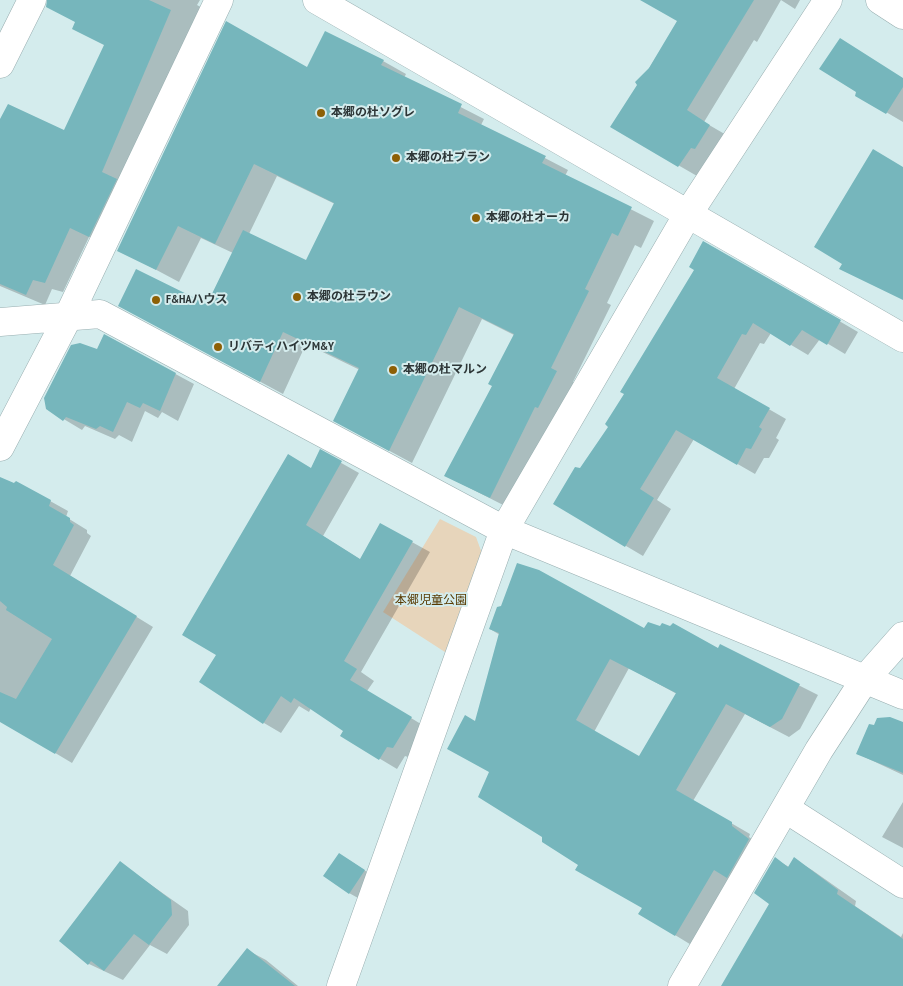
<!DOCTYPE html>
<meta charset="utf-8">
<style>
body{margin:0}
canvas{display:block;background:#d4eced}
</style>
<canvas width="903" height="986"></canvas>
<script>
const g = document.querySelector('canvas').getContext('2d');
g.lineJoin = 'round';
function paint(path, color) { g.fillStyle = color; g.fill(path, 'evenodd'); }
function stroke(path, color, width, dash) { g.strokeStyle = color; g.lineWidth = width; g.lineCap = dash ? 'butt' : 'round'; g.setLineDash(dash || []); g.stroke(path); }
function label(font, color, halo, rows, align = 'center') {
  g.font = font + ' "PT Sans Narrow","Noto Sans JP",sans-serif'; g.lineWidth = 4; g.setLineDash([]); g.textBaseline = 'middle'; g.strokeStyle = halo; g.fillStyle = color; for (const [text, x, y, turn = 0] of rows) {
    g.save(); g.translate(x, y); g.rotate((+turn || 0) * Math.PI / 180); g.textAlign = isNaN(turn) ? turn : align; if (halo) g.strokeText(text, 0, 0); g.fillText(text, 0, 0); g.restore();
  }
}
const green = new Path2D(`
 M 440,519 L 476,537 L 484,559 L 448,654 L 383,612 Z`);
const shadow = new Path2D(`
 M 58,0 L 200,0 L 197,5 L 217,16 L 107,246 L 89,237 L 63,292 L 52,289 L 45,305 L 0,286 L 0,122 L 65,132 L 105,45 L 76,22 Z
 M 643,0 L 800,0 L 795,9 L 781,0 L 757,42 L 754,40 L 704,122 L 728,136 L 697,176 L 612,127 L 679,21 Z
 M 383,61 L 406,74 L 404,78 L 484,119 L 481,125 L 568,170 L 565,176 L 654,221 L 641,248 L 635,245 L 607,303 L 611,305 L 573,382 L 579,385 L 513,510 L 446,476 L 493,385 L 514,335 L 482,319 L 412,463 L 358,434 L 360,370 L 306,344 L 283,394 L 142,318 L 207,306 L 233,253 L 201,238 L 179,282 L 119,250 L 307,69 ZM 277,176 L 335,204 L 307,262 L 249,234 Z
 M 903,79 L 903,122 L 857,95 Z
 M 704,242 L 858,332 L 845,354 L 820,339 L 808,355 L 771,333 L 764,344 L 760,343 L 734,389 L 786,419 L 776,438 L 779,440 L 769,458 L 764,458 L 755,474 L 694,439 L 657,500 L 671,509 L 643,556 L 555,504 L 610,427 L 696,269 Z
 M 105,336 L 194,384 L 178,421 L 162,412 L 158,418 L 145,411 L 132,442 L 119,435 L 115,439 L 85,426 L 82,430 L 47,409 L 98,350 Z
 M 320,451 L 359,473 L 323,536 L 361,560 L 381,525 L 430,552 L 361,672 L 374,681 L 367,691 L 429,729 L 411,758 L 405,756 L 397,769 L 342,736 L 345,730 L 311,708 L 309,712 L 299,706 L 281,733 L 264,723 L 218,654 Z
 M 16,482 L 68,511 L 66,517 L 87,530 L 87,533 L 91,536 L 70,576 L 153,627 L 72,763 L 0,720 L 0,490 Z
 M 490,629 L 645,630 L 719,650 L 721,646 L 818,695 L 800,729 L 789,737 L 745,714 L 693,801 L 750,834 L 749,837 L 767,850 L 693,946 L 675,935 L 644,908 L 543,836 L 490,772 L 476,723 L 500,635 ZM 629,668 L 677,694 L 640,758 L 594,732 Z
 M 903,724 L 903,775 L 858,754 L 875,726 Z
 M 903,802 L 903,848 L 882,837 Z
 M 775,859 L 789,867 L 794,859 L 812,870 L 856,901 L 855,906 L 901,937 L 903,933 L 903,986 L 722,986 L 771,904 Z
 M 349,860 L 373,876 L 358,898 L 349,893 Z
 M 120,863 L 188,911 L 189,925 L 167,954 L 150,945 L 123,980 L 89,964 L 61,941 Z
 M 247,950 L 266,960 L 298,986 L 218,986 Z`);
const building = new Path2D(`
 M 47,0 L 149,0 L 171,10 L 102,172 L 117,179 L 89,237 L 70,228 L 45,283 L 33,280 L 26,295 L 0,284 L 0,119 L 8,104 L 64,130 L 104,45 L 72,29 L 75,22 L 46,7 Z
 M 640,0 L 754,0 L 687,110 L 710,125 L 695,149 L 691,148 L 678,167 L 610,127 L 637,85 L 635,82 L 649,68 L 677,21 Z
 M 226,21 L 307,67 L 325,31 L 384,60 L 381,65 L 462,104 L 458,113 L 546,156 L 542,163 L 632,207 L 618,236 L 612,233 L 585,289 L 589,291 L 551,368 L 557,371 L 538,408 L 535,407 L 490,498 L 444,476 L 492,386 L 488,384 L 514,334 L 459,307 L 389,451 L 333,421 L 359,368 L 283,332 L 260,382 L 118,306 L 136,269 L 207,304 L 243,230 L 306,260 L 334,203 L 254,164 L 215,244 L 178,226 L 156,270 L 117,251 Z
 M 840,38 L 903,78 L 903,87 L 886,114 L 855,96 L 856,92 L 819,69 Z
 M 873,149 L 903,167 L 903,300 L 839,269 L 842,264 L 814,247 Z
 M 703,241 L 841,320 L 827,345 L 802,330 L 790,346 L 753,323 L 746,335 L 742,334 L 717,378 L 770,408 L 759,427 L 762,429 L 751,449 L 746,448 L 737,465 L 676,430 L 640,489 L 654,498 L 625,547 L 553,504 L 575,467 L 580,468 L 608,427 L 605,424 L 624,394 L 620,392 L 694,270 L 689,267 Z
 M 104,334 L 176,373 L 160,411 L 143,403 L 140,408 L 127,402 L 113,432 L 100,426 L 96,429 L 66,417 L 63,421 L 46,409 L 44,398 L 71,345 L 80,343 L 97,349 Z
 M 320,449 L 342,461 L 306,525 L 360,559 L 380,523 L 413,541 L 344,661 L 357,669 L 350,680 L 412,717 L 393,748 L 387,747 L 379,760 L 340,736 L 343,731 L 294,698 L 291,703 L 281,696 L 263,724 L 199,682 L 216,655 L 182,635 L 288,454 L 311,468 Z
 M 0,477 L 14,483 L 16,481 L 51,500 L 49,506 L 70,518 L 70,522 L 74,525 L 53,565 L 137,616 L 55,754 L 0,722 L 0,692 L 16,699 L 52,639 L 6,610 L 7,607 L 0,601 Z
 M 517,563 L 539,570 L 644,628 L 648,622 L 660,626 L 662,623 L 670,626 L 673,623 L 718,648 L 720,644 L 800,684 L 782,719 L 770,727 L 726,704 L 676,790 L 732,822 L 732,826 L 749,839 L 727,878 L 714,870 L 675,936 L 638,914 L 642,908 L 575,870 L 578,865 L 542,842 L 542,837 L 478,797 L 489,772 L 447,749 L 465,715 L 475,721 L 499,633 L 489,629 L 497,607 L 501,606 ZM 610,659 L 676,693 L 639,756 L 576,720 Z
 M 890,717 L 903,722 L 903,773 L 856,754 L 869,724 L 874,725 L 877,718 Z
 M 339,853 L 365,870 L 349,894 L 323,876 Z
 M 775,857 L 788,867 L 794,857 L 838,890 L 837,894 L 903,939 L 903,986 L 721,986 L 769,904 L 754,893 Z
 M 120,861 L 171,900 L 172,915 L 149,945 L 134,934 L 104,971 L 91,961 L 88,965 L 59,941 Z
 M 247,948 L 295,986 L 217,986 Z`);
const minor = new Path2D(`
 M 317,0 L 903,338
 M 880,0 L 903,15
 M 0,64 L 32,0
 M 0,322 L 100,314 L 504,530 L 903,695
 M 0,447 L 68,317 L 219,0
 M 786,809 L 903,884
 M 341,986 L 504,530 L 688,214 L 828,0`);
const tertiary = new Path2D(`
 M 682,986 L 819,750 L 865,679 L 903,636`);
const markers = [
 [321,113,5,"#8d6006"],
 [396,158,5,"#8d6006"],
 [476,218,5,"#8d6006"],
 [297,297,5,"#8d6006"],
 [156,300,5,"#8d6006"],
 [218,347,5,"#8d6006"],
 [393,370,5,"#8d6006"]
];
const poiNames = [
 ["本郷の杜ソグレ",331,113],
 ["本郷の杜ブラン",406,158],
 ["本郷の杜オーカ",486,218],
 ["本郷の杜ラウン",307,297],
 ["F&HAハウス",166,300],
 ["リバティハイツM&Y",228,347],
 ["本郷の杜マルン",403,370]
];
const parkNames = [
 ["本郷児童公園",431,601]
];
paint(green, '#e7d5bb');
paint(shadow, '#0003');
paint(building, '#76b6bc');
stroke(minor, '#98aeb0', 29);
stroke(tertiary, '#98aeb0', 29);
stroke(minor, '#fff', 28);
stroke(tertiary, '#fff', 28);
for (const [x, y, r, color] of markers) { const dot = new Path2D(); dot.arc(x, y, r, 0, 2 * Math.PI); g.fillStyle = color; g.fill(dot); stroke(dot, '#d4eced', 2); }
label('bold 12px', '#2d3637', '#d4eced', poiNames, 'left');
label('12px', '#583a02', '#d4eced', parkNames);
</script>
